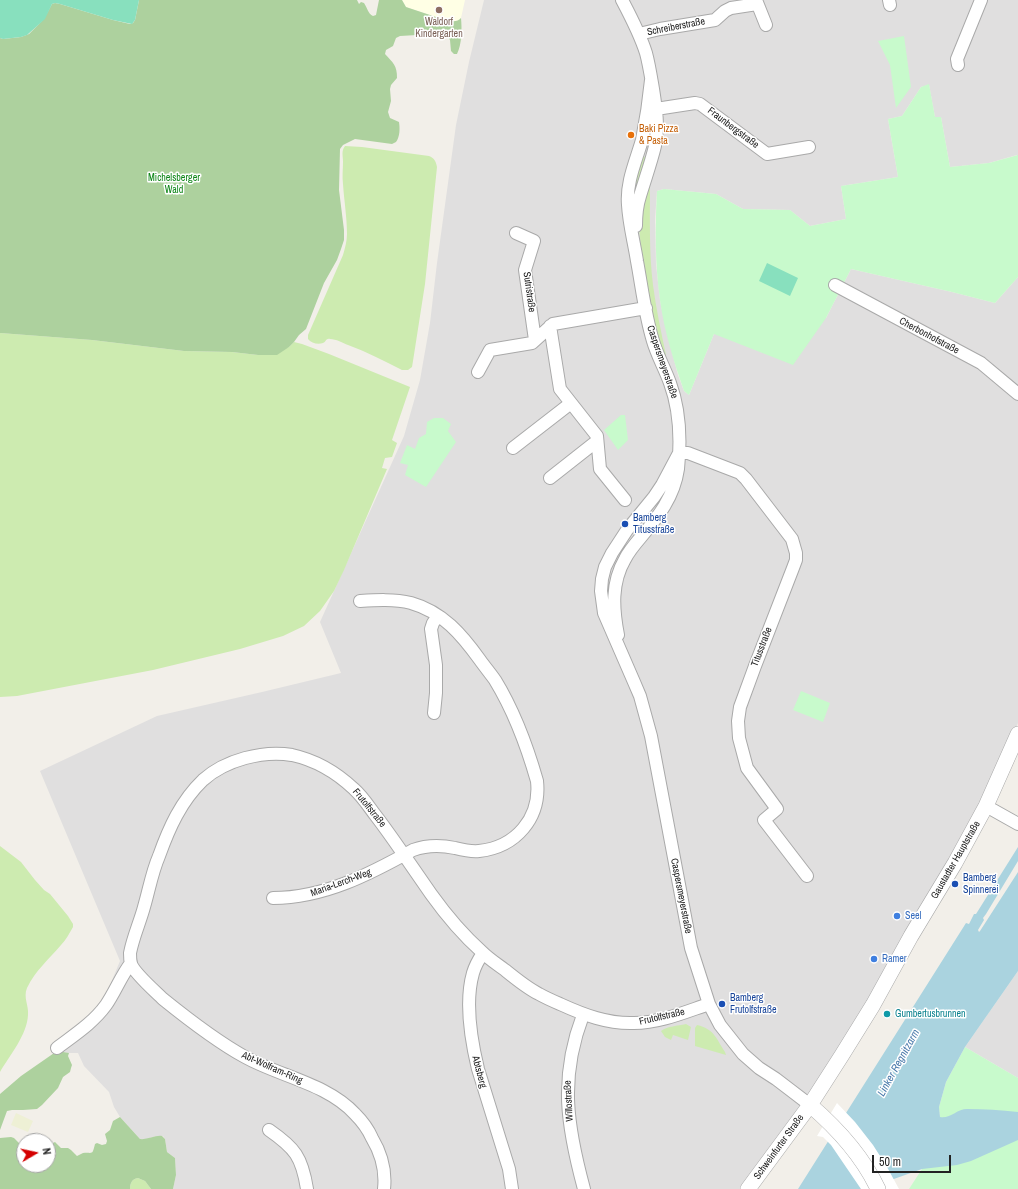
<!DOCTYPE html>
<meta charset="utf-8">
<style>
body{margin:0}
#map{position:relative;width:1018px;height:1189px;overflow:hidden;background:#f2efe9;font-family:"Archivo Narrow",sans-serif}
canvas{display:block}
.north{position:absolute;left:16px;top:1133px;width:40px;height:40px;box-sizing:border-box;background:#fff;border:1px solid #a7a7a7;border-radius:50%;rotate:81deg;font-size:11px;font-weight:700;line-height:16px;text-align:center;color:#222}
.north::after{content:'';display:block;margin:auto;width:14px;height:18px;background:#d40000;clip-path:polygon(50% 0,100% 100%,50% 72%,0 100%)}
.scale{position:absolute;left:872px;top:1155px;width:79px;height:18px;box-sizing:border-box;border:2px solid #222;border-top:0;padding-left:5px;font-size:12px;line-height:14px;white-space:nowrap;color:#222;-webkit-text-stroke:3px #fff;paint-order:stroke}
</style>
<div id="map">
<canvas width="1018" height="1189"></canvas>
<div class="north">N</div>
<div class="scale">50 m</div>
</div>
<script>
const g = document.querySelector('canvas').getContext('2d');
g.lineJoin = 'round';
function paint(path, color) { g.fillStyle = color; g.fill(path, 'evenodd'); }
function stroke(path, color, width, dash) { g.strokeStyle = color; g.lineWidth = width; g.lineCap = dash ? 'butt' : 'round'; g.setLineDash(dash || []); g.stroke(path); }
function label(font, color, halo, rows, align = 'center') {
  g.font = font + ' "Archivo Narrow",sans-serif'; g.lineWidth = 3; g.setLineDash([]); g.textBaseline = 'middle'; g.strokeStyle = halo; g.fillStyle = color; for (const [text, x, y, turn = 0] of rows) {
    g.save(); g.translate(x, y); g.rotate((+turn || 0) * Math.PI / 180); g.textAlign = isNaN(turn) ? turn : align; if (halo) g.strokeText(text, 0, 0); g.fillText(text, 0, 0); g.restore();
  }
}
const residential = new Path2D(`
 M 484,0 L 1018,0 L 1018,157 L 1017,155 L 989,163 L 950,167 L 941,117 L 935,117 L 929,85 L 921,87 L 902,116 L 888,119 L 898,177 L 841,186 L 846,219 L 810,226 L 790,210 L 743,209 L 716,194 L 664,189 L 657,191 L 655,220 L 656,264 L 660,300 L 666,329 L 678,375 L 684,391 L 689,395 L 714,334 L 826,318 L 851,269 L 952,292 L 995,303 L 1018,277 L 1018,723 L 999,769 L 945,869 L 867,1003 L 752,1189 L 173,1189 L 176,1175 L 175,1158 L 167,1152 L 165,1139 L 163,1136 L 156,1136 L 144,1140 L 140,1139 L 120,1117 L 114,1107 L 109,1092 L 84,1066 L 78,1053 L 69,1053 L 61,1052 L 64,1040 L 103,1002 L 120,961 L 40,771 L 157,716 L 262,692 L 341,673 L 320,622 L 404,436 L 420,380 L 430,323 L 437,263 L 456,125 L 469,62 Z
 M 1018,971 L 1018,1078 L 965,1047 Z`);
const education = new Path2D(`
 M 402,0 L 465,0 L 461,18 L 459,20 L 453,22 L 445,20 L 406,7 Z`);
const farmland = new Path2D(`
 M 16,1113 L 33,1121 L 28,1132 L 11,1125 Z`);
const grass = new Path2D(`
 M 345,146 L 362,147 L 429,156 C 434,158 436,161 437,167 L 425,284 L 413,361 L 412,367 L 408,370 L 402,370 C 384,361 367,352 348,345 C 343,343 336,339 330,339 C 326,338 326,342 323,343 C 318,345 311,343 308,339 L 308,335 L 343,255 C 345,248 347,241 347,234 C 347,217 344,200 343,184 C 342,176 343,169 343,162 C 343,156 341,151 345,146 Z
 M 640,155 L 648,158 L 633,209 L 631,189 Z
 M 647,185 L 650,186 C 650,219 649,252 653,285 C 656,308 661,332 666,355 L 664,355 L 657,338 L 651,312 L 641,250 L 639,227 Z
 M 0,333 L 92,340 L 184,351 L 232,352 L 258,355 L 289,347 L 294,342 L 302,344 L 329,354 L 410,387 L 392,440 L 397,443 L 392,457 L 385,458 L 382,468 L 387,469 L 344,570 L 334,591 L 320,611 L 304,626 L 283,636 L 240,649 L 153,670 L 17,696 L 0,697 Z
 M 0,846 L 21,862 L 35,880 L 44,890 L 50,894 L 68,916 L 73,924 L 73,927 C 69,934 66,940 61,945 C 49,959 35,971 27,988 C 23,998 29,1005 28,1015 C 27,1035 10,1055 0,1072 Z
 M 686,1024 L 691,1027 L 688,1040 L 673,1035 L 671,1040 L 665,1037 L 661,1031 C 668,1026 677,1026 686,1024 Z
 M 697,1025 C 714,1029 716,1038 725,1052 L 726,1055 L 695,1046 L 695,1028 Z
 M 138,1178 L 145,1181 L 151,1189 L 130,1189 C 130,1183 132,1179 138,1178 Z`);
const forest = new Path2D(`
 M 139,0 L 357,0 L 359,4 L 361,2 L 364,3 C 367,7 368,14 373,16 L 376,15 L 379,0 L 402,0 L 406,7 L 445,20 C 451,21 457,23 461,18 C 462,29 462,44 457,54 L 454,54 L 451,51 L 450,40 L 448,37 L 417,35 L 400,36 L 396,38 L 393,46 L 386,50 L 385,54 C 393,63 397,65 397,78 L 391,85 L 390,89 L 391,101 L 388,112 L 390,118 L 399,122 C 400,128 400,137 396,142 L 392,144 L 355,139 L 343,145 L 340,149 L 339,190 L 344,230 L 344,240 L 341,249 L 337,260 L 324,283 L 306,329 L 299,335 L 294,342 L 289,347 L 277,355 L 258,355 L 232,352 L 184,351 L 92,340 L 0,333 L 0,38 L 3,39 L 21,37 L 29,34 L 44,19 L 52,4 L 55,3 L 60,4 L 113,20 L 130,24 L 133,23 L 135,20 Z
 M 57,1051 L 69,1053 L 68,1056 L 72,1065 L 71,1068 L 70,1072 L 63,1077 L 58,1088 L 42,1105 L 37,1109 L 23,1110 L 12,1110 L 7,1111 L 0,1130 L 0,1094 L 21,1076 Z
 M 120,1117 L 140,1139 C 147,1140 155,1135 162,1136 L 165,1139 L 167,1152 L 175,1158 L 176,1175 L 173,1189 L 151,1189 L 145,1181 L 138,1178 C 132,1179 130,1183 130,1189 L 0,1189 L 0,1138 L 11,1137 L 14,1138 L 24,1148 L 24,1165 L 48,1165 L 48,1148 L 53,1143 L 55,1142 L 61,1148 L 68,1148 L 71,1150 L 77,1156 C 79,1155 81,1154 83,1153 C 93,1152 92,1156 95,1144 L 97,1143 L 102,1145 L 106,1144 L 107,1141 L 105,1134 L 110,1130 L 113,1121 Z`);
const park = new Path2D(`
 M 904,36 L 911,87 L 896,108 L 890,65 L 878,41 Z
 M 929,84 L 935,117 L 941,117 L 950,167 L 989,163 L 1018,155 L 1018,277 L 995,303 L 952,292 L 851,269 L 826,318 L 793,365 L 714,334 L 689,395 L 684,391 C 674,362 664,331 660,300 C 655,264 655,227 657,191 L 664,189 L 716,194 L 743,209 L 790,210 L 810,226 L 846,219 L 841,186 L 898,177 L 888,119 L 902,116 L 921,87 Z
 M 621,415 L 625,415 L 628,440 L 618,450 L 604,430 Z
 M 434,418 L 443,418 L 451,424 L 448,431 L 456,442 L 426,487 L 405,475 L 408,465 L 400,463 L 407,445 L 415,449 L 419,438 L 426,434 L 427,422 Z
 M 801,691 L 830,703 L 823,722 L 793,710 Z
 M 965,1047 L 1018,1078 L 1018,1189 L 909,1189 L 922,1169 L 940,1118 L 939,1107 L 946,1082 Z`);
const pitch = new Path2D(`
 M 0,0 L 139,0 L 135,20 L 132,24 L 113,20 L 60,4 L 55,3 L 52,4 L 45,19 L 27,35 L 21,37 L 3,39 L 0,38 Z
 M 767,263 L 798,278 L 790,296 L 759,281 Z`);
const water = new Path2D(`
 M 1018,847 L 1018,861 L 986,914 L 983,918 L 984,920 L 978,930 L 979,932 L 980,931 L 1018,872 L 1018,971 L 965,1047 L 946,1082 L 939,1107 L 940,1117 C 950,1119 957,1109 967,1109 C 984,1109 1001,1110 1018,1112 L 1018,1140 L 971,1161 L 957,1165 L 922,1169 L 891,1180 L 877,1189 L 798,1189 L 966,923 L 969,924 L 974,914 L 976,914 Z`);
const pier = new Path2D(`
 M 837,1103 L 855,1122 L 873,1145 L 887,1167 L 899,1189 L 861,1189 L 831,1145 L 823,1137 L 817,1136 Z`);
const minor = new Path2D(`
 M 622,0 C 631,17 640,34 646,53 C 649,64 651,77 653,89 C 656,108 659,127 655,146 C 651,163 645,179 640,196 C 637,205 636,216 636,226
 M 756,0 L 766,25
 M 889,0 L 890,5
 M 639,34 L 660,29 L 715,20 L 725,11 L 731,8 L 757,4
 M 958,65 L 957,59 L 981,0
 M 656,109 L 695,103 L 700,104 L 767,154 L 809,147
 M 516,233 L 534,241 L 525,270 L 535,340
 M 835,285 L 981,363 L 1018,394
 M 550,326 L 560,389 L 597,436 L 600,469 L 625,500
 M 478,372 L 490,350 L 532,343 L 553,324 L 646,308
 M 513,448 L 571,403
 M 679,453 L 662,485 L 654,497 L 627,530 L 612,553 L 605,567 L 602,579 L 601,591 L 604,613 L 634,682 L 640,696 L 651,736 L 691,948 L 709,1004 L 720,1025 L 743,1054 L 759,1068 L 776,1079 L 810,1105
 M 679,453 L 688,453 L 740,473 L 746,479 L 792,539 L 796,553 L 796,560 L 793,568 L 755,666 L 740,707 L 738,721 L 739,738 L 747,768 L 777,809 L 764,820 L 807,876
 M 550,478 L 597,441
 M 618,635 C 613,609 611,583 625,559 C 629,551 635,544 641,537 C 658,517 674,497 678,469 C 681,440 680,410 670,383 C 665,369 657,355 653,341 C 645,315 642,288 637,261 C 634,242 629,224 628,205 C 626,182 636,161 642,140 C 646,120 649,100 651,80
 M 434,713 L 436,693 L 436,665 L 431,629 L 433,623 L 438,616
 M 986,806 L 1018,824
 M 273,898 C 324,898 370,874 413,850 C 427,845 440,845 455,848 C 463,850 471,852 479,851 C 516,847 541,818 537,781 C 527,746 514,711 495,680 C 490,673 485,667 480,660 C 462,635 443,612 411,603 C 394,599 377,600 360,601
 M 483,953 C 479,959 475,966 473,973 C 465,1001 471,1040 478,1069 L 509,1169 L 512,1189
 M 583,1015 C 559,1078 567,1126 584,1189
 M 57,1048 C 74,1035 93,1023 106,1005 C 115,992 121,976 131,963
 M 269,1130 C 295,1148 302,1157 307,1189
 M 384,1189 C 386,1171 381,1153 372,1138 C 368,1129 362,1121 355,1114 C 328,1084 279,1076 245,1057 C 216,1041 189,1020 163,999 C 155,991 135,974 131,964 C 130,960 130,957 130,953 C 133,937 140,922 144,907 C 149,890 152,872 159,856 C 169,828 181,801 203,780 C 225,760 263,750 292,755 C 315,760 337,773 354,789 C 363,797 369,807 376,816 C 386,829 395,842 404,855 C 413,868 422,881 431,894 C 446,915 463,935 482,952 C 489,959 497,964 505,970 C 516,979 527,988 539,994 C 546,998 553,1001 560,1004 C 584,1015 608,1024 634,1023 C 660,1023 685,1012 709,1004`);
const tertiary = new Path2D(`
 M 810,1105 C 838,1129 862,1155 878,1189
 M 748,1189 L 810,1105 L 842,1055 L 873,1005 L 911,936 L 955,863 L 986,806 L 1018,734`);
const markers = [
 [439,10,4,"#8d6e63"],
 [631,135,4,"#e8710a"],
 [625,524,4,"#1a4fb4"],
 [955,884,4,"#1a4fb4"],
 [897,916,4,"#3f7fe0"],
 [874,959,4,"#3f7fe0"],
 [722,1004,4,"#1a4fb4"],
 [887,1014,4,"#0f9aa8"]
];
const educationNames = [
 ["Waldorf",439,22],
 ["Kindergarten",439,34]
];
const streetNames = [
 ["Schreiberstraße",676,27,-11],
 ["Fraunbergstraße",733,128,37],
 ["Sutristraße",529,292,82],
 ["Cherbonhofstraße",929,336,28],
 ["Caspersmeyerstraße",662,362,71],
 ["Titusstraße",762,647,-69],
 ["Frutolfstraße",369,808,51],
 ["Gaustadter Hauptstraße",956,860,-60],
 ["Maria-Lerch-Weg",341,883,-20],
 ["Caspersmeyerstraße",681,896,79],
 ["Frutolfstraße",662,1017,-13],
 ["Abt-Wolfram-Ring",272,1068,24],
 ["Abtsberg",479,1072,75],
 ["Willostraße",569,1101,-93],
 ["Schweinfurter Straße",779,1147,-54]
];
const foodNames = [
 ["Baki Pizza",639,129],
 ["& Pasta",639,141]
];
const parkNames = [
 ["Michelsberger",174,178],
 ["Wald",174,190]
];
const transitNames = [
 ["Bamberg",633,518],
 ["Titusstraße",633,530],
 ["Bamberg",963,878],
 ["Spinnerei",963,890],
 ["Bamberg",730,998],
 ["Frutolfstraße",730,1010]
];
const shopNames = [
 ["Seel",905,916],
 ["Ramer",882,959]
];
const cultureNames = [
 ["Gumbertusbrunnen",895,1014]
];
const waterNames = [
 ["Linker Regnitzarm",899,1063,-61]
];
paint(residential, '#e0dfdf');
paint(education, '#ffffe5');
paint(farmland, '#eef0d5');
paint(grass, '#cdebb0');
paint(forest, '#add19e');
paint(park, '#c8facc');
paint(pitch, '#88e0be');
paint(water, '#aad3df');
paint(pier, '#fff');
stroke(minor, '#a9a9a9', 14);
stroke(tertiary, '#a9a9a9', 16);
stroke(minor, '#fff', 12);
stroke(tertiary, '#fff', 15);
for (const [x, y, r, color] of markers) { const dot = new Path2D(); dot.arc(x, y, r, 0, 2 * Math.PI); g.fillStyle = color; g.fill(dot); stroke(dot, '#fff', 1.5); }
label('10px', '#785e54', '#fff', educationNames);
label('10px', '#222', '#fff', streetNames);
label('10px', '#c56008', '#fff', foodNames, 'left');
label('10px', '#0c8416', '#fff', parkNames);
label('10px', '#164399', '#fff', transitNames, 'left');
label('10px', '#366cbe', '#fff', shopNames, 'left');
label('10px', '#0d838f', '#fff', cultureNames, 'left');
label('italic 11px', '#4a7aab', '#fff', waterNames);
</script>
